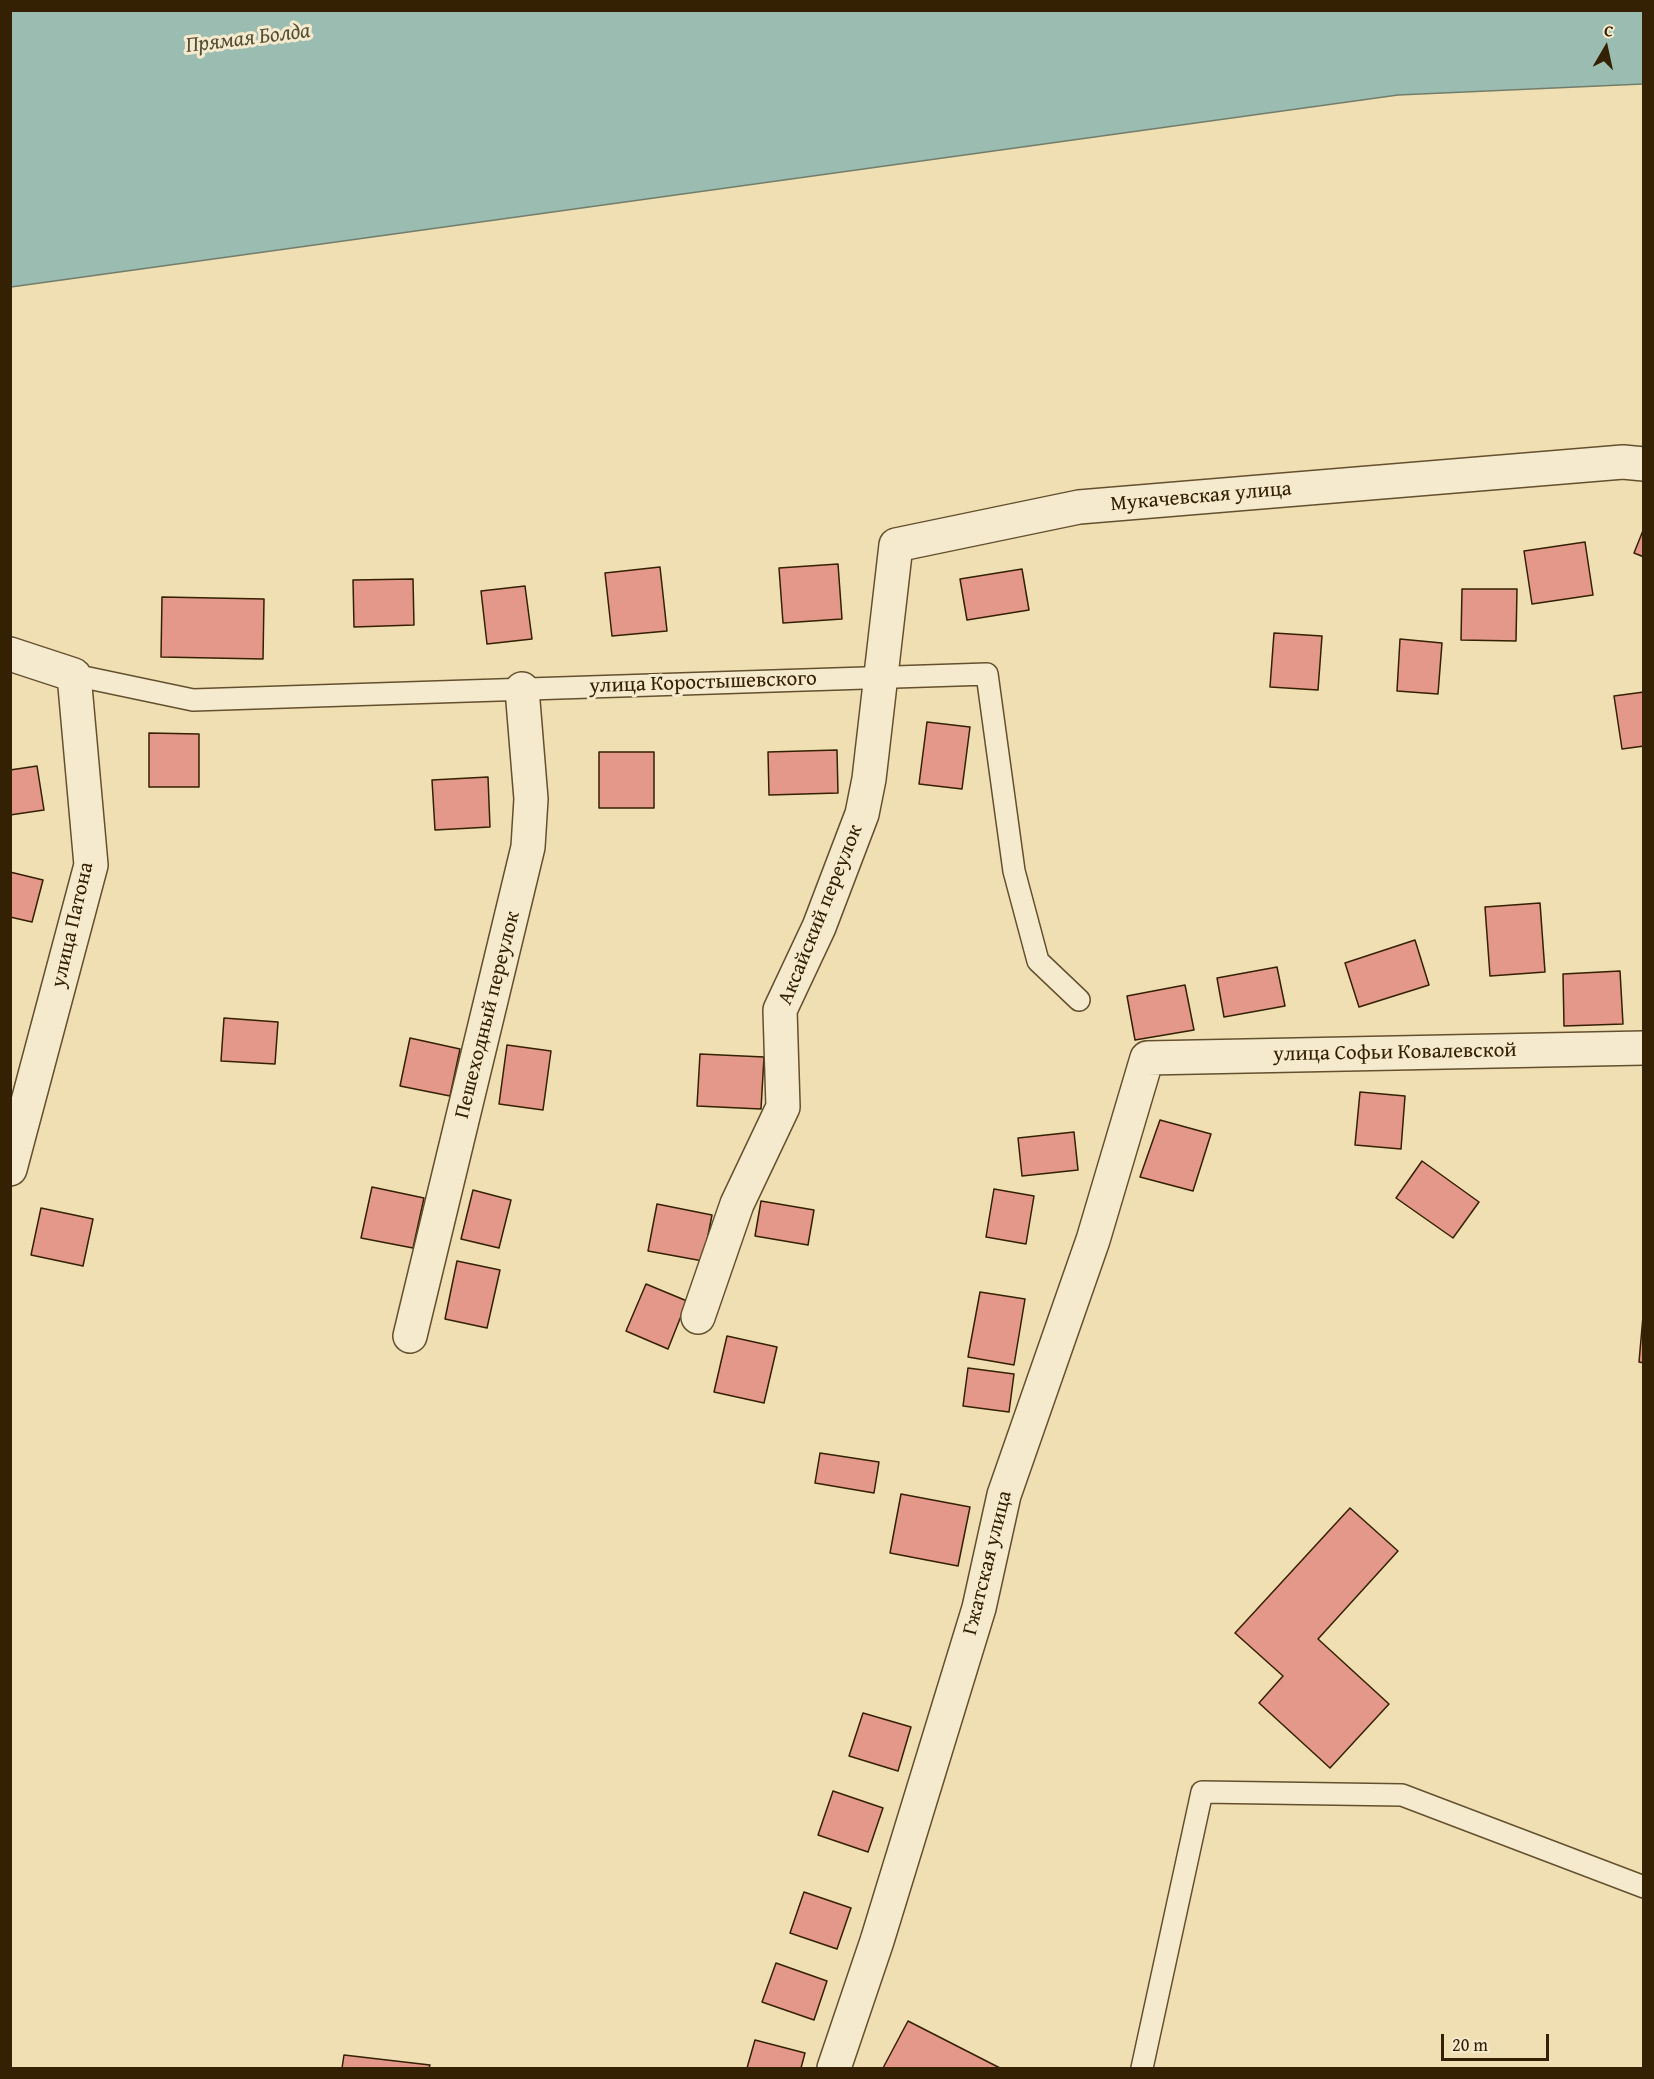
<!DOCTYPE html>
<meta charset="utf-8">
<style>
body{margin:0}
#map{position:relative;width:1654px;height:2079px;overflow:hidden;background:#f0dfb3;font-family:"Gentium Book Plus",serif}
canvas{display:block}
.frame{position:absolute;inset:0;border:12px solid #342002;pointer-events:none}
.north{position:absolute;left:1576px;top:18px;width:60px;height:60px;-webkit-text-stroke:4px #f5eace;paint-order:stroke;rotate:9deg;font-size:16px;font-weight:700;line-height:24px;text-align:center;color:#342002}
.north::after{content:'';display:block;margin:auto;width:21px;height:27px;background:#342002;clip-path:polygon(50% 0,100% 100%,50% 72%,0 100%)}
.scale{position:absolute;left:1441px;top:2034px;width:108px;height:27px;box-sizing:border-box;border:3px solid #342002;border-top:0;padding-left:8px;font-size:18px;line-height:21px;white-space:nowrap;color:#342002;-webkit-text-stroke:4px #f5eace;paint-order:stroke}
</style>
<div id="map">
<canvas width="1654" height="2079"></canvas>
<div class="frame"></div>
<div class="north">С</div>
<div class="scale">20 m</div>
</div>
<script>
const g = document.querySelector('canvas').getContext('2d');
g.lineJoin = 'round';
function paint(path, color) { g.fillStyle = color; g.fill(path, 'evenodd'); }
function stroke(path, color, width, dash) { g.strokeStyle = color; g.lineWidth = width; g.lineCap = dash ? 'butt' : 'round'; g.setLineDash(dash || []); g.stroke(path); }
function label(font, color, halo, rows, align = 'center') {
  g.font = font + ' "Gentium Book Plus",serif'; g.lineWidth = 6; g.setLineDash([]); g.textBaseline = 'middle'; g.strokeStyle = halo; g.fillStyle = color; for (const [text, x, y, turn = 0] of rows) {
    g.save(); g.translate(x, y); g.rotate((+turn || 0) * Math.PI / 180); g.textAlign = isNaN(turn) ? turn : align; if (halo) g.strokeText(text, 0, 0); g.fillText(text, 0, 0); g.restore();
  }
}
const water = new Path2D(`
 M 1643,10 L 1643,84 L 1398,95 L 11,287 L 11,11 Z`);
const building = new Path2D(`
 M 1644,528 L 1644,557 L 1634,553 Z
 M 1585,542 L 1593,595 L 1532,604 L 1524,551 Z
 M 838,564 L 842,619 L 783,623 L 779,568 Z
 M 660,567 L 667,631 L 612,636 L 605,573 Z
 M 1022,569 L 1029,610 L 967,620 L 960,579 Z
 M 413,579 L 414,625 L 354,627 L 353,580 Z
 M 525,586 L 532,639 L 487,644 L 481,591 Z
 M 1462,589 L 1517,589 L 1516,641 L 1461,640 Z
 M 162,597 L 264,599 L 263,659 L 161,657 Z
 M 1274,633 L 1322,636 L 1318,690 L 1270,687 Z
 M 1400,639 L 1442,643 L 1438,694 L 1397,691 Z
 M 1644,692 L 1644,746 L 1622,749 L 1614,696 Z
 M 927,722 L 970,727 L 962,789 L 919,784 Z
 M 149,733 L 199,734 L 199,787 L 149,787 Z
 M 837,750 L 838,793 L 769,795 L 768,752 Z
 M 599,752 L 654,752 L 654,808 L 599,808 Z
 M 37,766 L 44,810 L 10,815 L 10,770 Z
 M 488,777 L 490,827 L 435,830 L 432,780 Z
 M 10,872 L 43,880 L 32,922 L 10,917 Z
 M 1540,903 L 1545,972 L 1490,976 L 1485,907 Z
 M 1415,940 L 1429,985 L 1359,1007 L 1345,963 Z
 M 1277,967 L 1285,1006 L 1224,1017 L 1217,978 Z
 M 1620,971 L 1623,1024 L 1564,1026 L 1563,974 Z
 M 1185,985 L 1194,1030 L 1135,1040 L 1127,996 Z
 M 224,1018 L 278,1022 L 275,1064 L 221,1061 Z
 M 410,1038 L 460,1049 L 450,1096 L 400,1086 Z
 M 507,1045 L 551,1051 L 543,1110 L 499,1104 Z
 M 700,1054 L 764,1057 L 761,1109 L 697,1106 Z
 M 1360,1092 L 1405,1096 L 1401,1149 L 1355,1145 Z
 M 1160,1120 L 1211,1134 L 1193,1191 L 1140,1177 Z
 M 1074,1132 L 1078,1170 L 1022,1176 L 1018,1138 Z
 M 1422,1161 L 1479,1202 L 1453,1238 L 1396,1198 Z
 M 372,1187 L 424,1198 L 413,1248 L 361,1238 Z
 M 994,1189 L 1034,1196 L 1026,1244 L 986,1237 Z
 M 473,1190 L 511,1200 L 499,1248 L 461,1239 Z
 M 761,1201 L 814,1210 L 808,1245 L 755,1236 Z
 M 657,1204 L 712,1215 L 703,1261 L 648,1251 Z
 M 41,1208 L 93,1219 L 83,1266 L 31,1255 Z
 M 457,1261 L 500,1270 L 487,1328 L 445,1319 Z
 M 646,1284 L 687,1301 L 668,1349 L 626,1331 Z
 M 980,1292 L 1025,1299 L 1014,1365 L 968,1357 Z
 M 1644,1305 L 1644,1363 L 1639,1362 Z
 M 727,1336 L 777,1347 L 764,1403 L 714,1392 Z
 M 968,1368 L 1014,1374 L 1009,1412 L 963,1406 Z
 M 820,1453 L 879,1462 L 874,1493 L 815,1483 Z
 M 901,1494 L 970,1507 L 958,1566 L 890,1553 Z
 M 1350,1508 L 1398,1551 L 1318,1639 L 1389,1704 L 1330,1768 L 1259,1703 L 1283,1676 L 1235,1633 Z
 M 863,1713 L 911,1727 L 898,1771 L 849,1756 Z
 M 833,1791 L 883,1808 L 868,1852 L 818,1835 Z
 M 804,1892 L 851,1908 L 837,1949 L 790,1933 Z
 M 776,1963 L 827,1981 L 814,2020 L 762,2002 Z
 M 908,2021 L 1000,2068 L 883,2068 Z
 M 755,2040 L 805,2053 L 801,2068 L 747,2068 Z
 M 344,2055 L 430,2065 L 429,2068 L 342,2068 Z`);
const service = new Path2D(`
 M 74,675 L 193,700 L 987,674 L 1014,871 L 1038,961 L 1079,1000
 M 1142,2068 L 1202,1792 L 1402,1795 L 1644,1887`);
const minor = new Path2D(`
 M 10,654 L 74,675 L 91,865 L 10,1169
 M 698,1317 L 737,1204 L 783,1107 L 780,1010 L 819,927 L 862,814 L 869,779 L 896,545 L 1079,507 L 1623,462 L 1644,464
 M 410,1336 L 528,847 L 531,799 L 522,689
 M 834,2068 L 877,1941 L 979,1608 L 1004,1495 L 1093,1240 L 1147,1058 L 1644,1048`);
const streetNames = [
 ["Мукачевская улица",1201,497,-5],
 ["улица Коростышевского",703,683,-2],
 ["Аксайский переулок",821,915,-68],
 ["улица Патона",73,925,-77],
 ["Пешеходный переулок",488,1015,-76],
 ["улица Софьи Ковалевской",1395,1053,-1],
 ["Гжатская улица",988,1563,-76]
];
const waterNames = [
 ["Прямая Болда",248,39,-7]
];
paint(water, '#9bbcb1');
stroke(water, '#727e6b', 1.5);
paint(building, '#e49889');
stroke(building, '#342002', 1.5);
stroke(service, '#63502e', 24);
stroke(minor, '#63502e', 36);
stroke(service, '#f5eace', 21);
stroke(minor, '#f5eace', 33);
label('21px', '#342002', '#f5eace', streetNames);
label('italic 22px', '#534f37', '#f5eace', waterNames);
</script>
